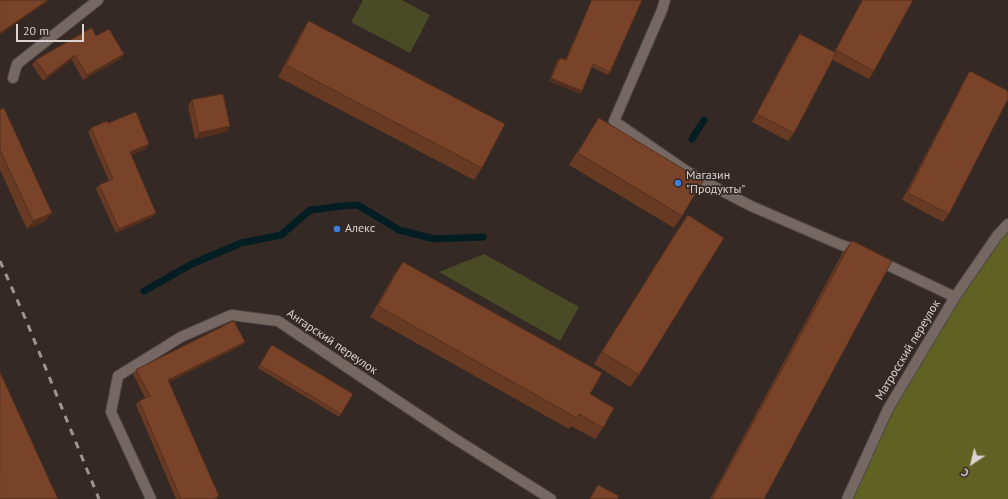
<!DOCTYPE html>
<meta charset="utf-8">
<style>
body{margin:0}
#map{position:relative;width:1008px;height:499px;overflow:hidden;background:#342924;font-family:"PT Sans",sans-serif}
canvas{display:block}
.north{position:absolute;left:952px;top:443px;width:40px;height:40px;-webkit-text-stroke:3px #342924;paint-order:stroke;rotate:215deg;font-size:11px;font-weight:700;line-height:16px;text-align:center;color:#dad3cf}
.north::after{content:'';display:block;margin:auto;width:14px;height:18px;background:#dad3cf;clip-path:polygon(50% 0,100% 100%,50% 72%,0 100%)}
.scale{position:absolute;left:16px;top:24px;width:68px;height:18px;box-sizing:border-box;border:2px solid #dad3cf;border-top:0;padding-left:5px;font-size:12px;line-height:14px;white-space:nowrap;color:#dad3cf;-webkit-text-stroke:3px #342924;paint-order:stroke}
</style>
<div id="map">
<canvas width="1008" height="499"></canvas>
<div class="north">С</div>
<div class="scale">20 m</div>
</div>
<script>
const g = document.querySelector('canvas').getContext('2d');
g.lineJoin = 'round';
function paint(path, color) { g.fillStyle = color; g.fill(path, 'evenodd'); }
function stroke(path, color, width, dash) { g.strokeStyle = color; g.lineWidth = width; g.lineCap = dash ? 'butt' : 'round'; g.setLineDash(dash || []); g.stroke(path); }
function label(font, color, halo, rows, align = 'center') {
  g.font = font + ' "PT Sans",sans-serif'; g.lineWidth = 3.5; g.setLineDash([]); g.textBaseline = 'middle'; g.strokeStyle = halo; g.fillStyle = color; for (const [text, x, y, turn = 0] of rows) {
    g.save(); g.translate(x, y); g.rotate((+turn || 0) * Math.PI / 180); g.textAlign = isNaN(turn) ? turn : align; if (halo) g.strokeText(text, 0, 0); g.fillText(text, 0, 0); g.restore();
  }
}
const green = new Path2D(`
 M 363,0 L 402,0 L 430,15 L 410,53 L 351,22 Z
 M 484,254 L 579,307 L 560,341 L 439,272 Z`);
const forest = new Path2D(`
 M 1008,227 L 1008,499 L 847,499 L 888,409 L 955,297 Z`);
const stream = new Path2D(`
 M 692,139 L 704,120
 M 144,291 L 192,264 L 241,243 L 281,235 L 310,210 L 343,206 L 358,205 L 399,230 L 435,239 L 483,237`);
const street = new Path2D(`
 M 665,0 L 662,10 L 614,121 L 685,170 L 705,182 L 751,206 L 839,244 L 859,251
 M 13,78 L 17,64 L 98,0
 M 877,260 L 955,297
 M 151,499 L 111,412 L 118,376 L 181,337 L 231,315 L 278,321 L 372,384 L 452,437 L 551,499
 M 847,499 L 888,409 L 955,297 L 997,236 L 1008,224`);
const rail = new Path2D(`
 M 0,261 L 26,320 L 99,499`);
const wall = new Path2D(`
 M 592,0 L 642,0 L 610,72 L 608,75 L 592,67 L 582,91 L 580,94 L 549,81 L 557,61 L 560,58 L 565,60 Z
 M 862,0 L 913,0 L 874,71 L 869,79 L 833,60 L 794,133 L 788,141 L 752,122 L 794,42 L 800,34 L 834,52 Z
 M 309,21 L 482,168 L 474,180 L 278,77 L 301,33 Z
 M 96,36 L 120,59 L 83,80 L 72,60 L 43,81 L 32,65 L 36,60 Z
 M 970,71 L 949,214 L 943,222 L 902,200 L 965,79 Z
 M 192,100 L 230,126 L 226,132 L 195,139 L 188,106 Z
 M 0,110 L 46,221 L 27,229 L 0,170 Z
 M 599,118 L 682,216 L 674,228 L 569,165 L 591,130 Z
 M 108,123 L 146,149 L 131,155 L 153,217 L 116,233 L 96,189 L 99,185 L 109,181 L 88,132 L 91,128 Z
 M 688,215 L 639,375 L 630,387 L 594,364 L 679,227 Z
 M 852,241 L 764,499 L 710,499 L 843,252 Z
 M 403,262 L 590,394 L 603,428 L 595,439 L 571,426 L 569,429 L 370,317 L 395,273 Z
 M 245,342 L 241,346 L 169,382 L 217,499 L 176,499 L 136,405 L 139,401 L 145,398 L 133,374 L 136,370 Z
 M 270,348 L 341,414 L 339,417 L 258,368 Z`);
const shadedWall = new Path2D(`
 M 48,0 L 50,0 L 0,35 L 0,33 Z
 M 124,54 L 120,59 L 83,80 L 87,75 Z
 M 75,55 L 72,60 L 43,81 L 47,76 Z
 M 551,78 L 582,91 L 580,94 L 549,81 Z
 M 230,126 L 226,132 L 195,139 L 199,133 Z
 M 149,144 L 146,149 L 127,156 L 130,152 Z
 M 52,213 L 46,221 L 27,229 L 33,221 Z
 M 156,213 L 153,217 L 116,233 L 119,229 Z
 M 245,342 L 241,346 L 165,384 L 168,380 Z`);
const building = new Path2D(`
 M 0,0 L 48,0 L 0,33 Z
 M 592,0 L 642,0 L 610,72 L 593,64 L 582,91 L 551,78 L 560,58 L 566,60 Z
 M 863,0 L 913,0 L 874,71 L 836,50 Z
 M 309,21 L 505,124 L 482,168 L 286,65 Z
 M 92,28 L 96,36 L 109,29 L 124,54 L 87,75 L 75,55 L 47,76 L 36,60 Z
 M 800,34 L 836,53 L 794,133 L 757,114 Z
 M 970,71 L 1008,91 L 1008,99 L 949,214 L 908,193 Z
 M 223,94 L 230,126 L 199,133 L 192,100 Z
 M 4,108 L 52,213 L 33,221 L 0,150 L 0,110 Z
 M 136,112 L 149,144 L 130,152 L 156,213 L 119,229 L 99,185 L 113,179 L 91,128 L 107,121 L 108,123 Z
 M 599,118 L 703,181 L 682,216 L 578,153 Z
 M 688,215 L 724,238 L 639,375 L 602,352 Z
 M 852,241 L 857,243 L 892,261 L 764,499 L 712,499 Z
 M 403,262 L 602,373 L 590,394 L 614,408 L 603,428 L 579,414 L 577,418 L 378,306 Z
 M 234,321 L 245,342 L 168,380 L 219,496 L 213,499 L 181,499 L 139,401 L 150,396 L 136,370 Z
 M 272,345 L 353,394 L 341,414 L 260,365 Z
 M 0,372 L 58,499 L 0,499 Z
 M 598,485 L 619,496 L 617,499 L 590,499 Z`);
const markers = [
 [678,183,4,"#3f7fe0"],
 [337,229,4,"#3f7fe0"]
];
const poiNames = [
 ["Магазин",686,176],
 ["\"Продукты\"",686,190],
 ["Алекс",345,229]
];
const streetNames = [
 ["Ангарский переулок",332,342,34],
 ["Матросский переулок",908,350,-59]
];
paint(green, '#494b27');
paint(forest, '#5f6223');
stroke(stream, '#031e23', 7);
stroke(street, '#504743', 12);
stroke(street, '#756862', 10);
stroke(rail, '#9d9590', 3, [7, 7]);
paint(wall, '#683a23');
paint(shadedWall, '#552f1d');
paint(building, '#794329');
stroke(building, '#552f1d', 1);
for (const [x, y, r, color] of markers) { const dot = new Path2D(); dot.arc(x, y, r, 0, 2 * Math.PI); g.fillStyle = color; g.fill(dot); stroke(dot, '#342924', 1.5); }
label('12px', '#dad3cf', '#342924', poiNames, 'left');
label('12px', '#dad3cf', '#342924', streetNames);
</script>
